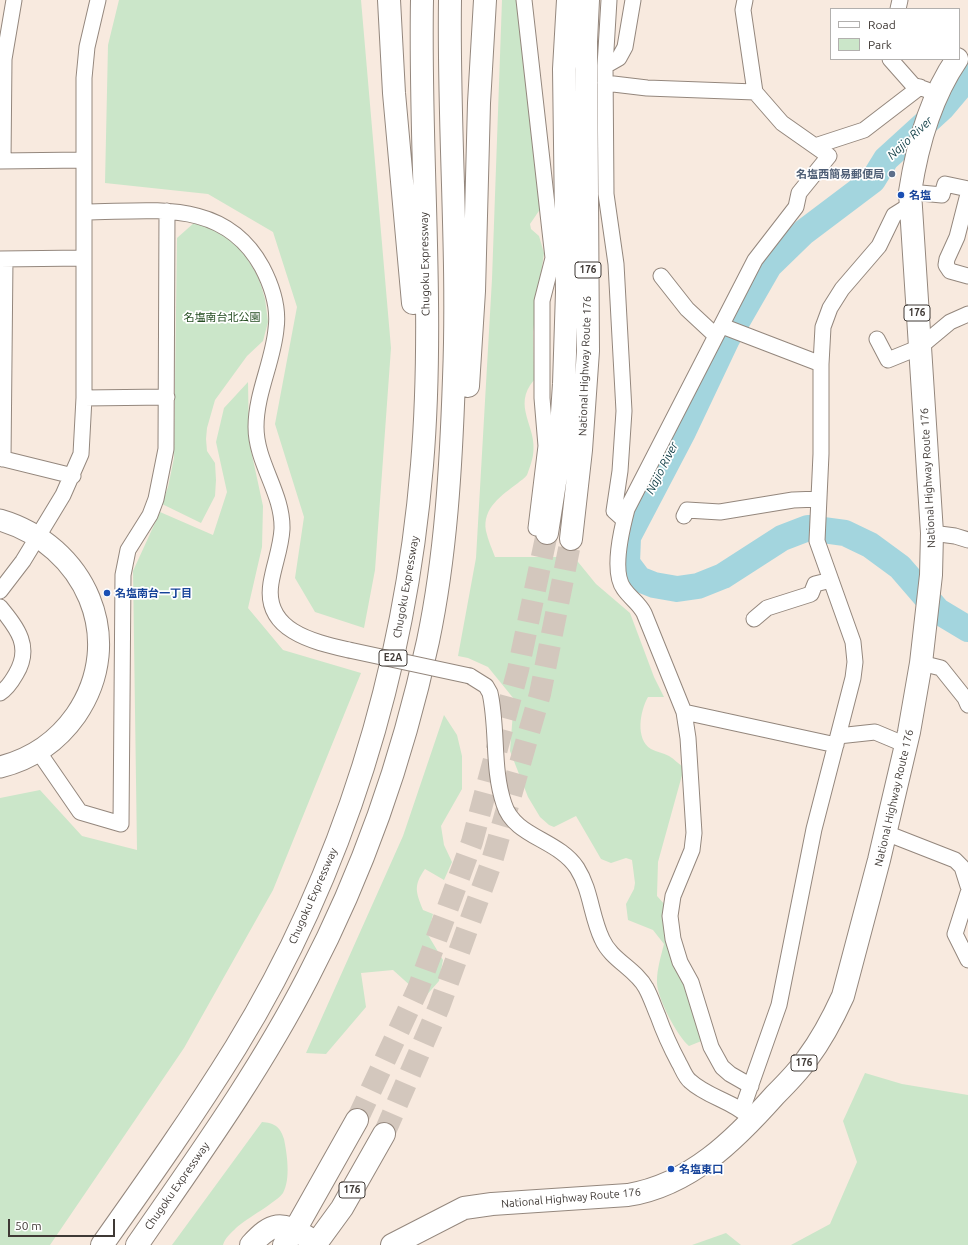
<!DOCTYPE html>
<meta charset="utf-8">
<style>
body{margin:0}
#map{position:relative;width:968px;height:1245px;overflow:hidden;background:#f8eadf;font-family:Ubuntu,sans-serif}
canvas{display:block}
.legend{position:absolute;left:830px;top:8px;width:130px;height:52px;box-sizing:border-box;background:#fff;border:1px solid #b2b0ae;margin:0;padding:5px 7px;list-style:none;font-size:12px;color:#3f3935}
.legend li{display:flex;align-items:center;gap:8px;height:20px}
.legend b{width:20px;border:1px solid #b2b0ae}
.scale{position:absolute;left:8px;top:1219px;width:107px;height:18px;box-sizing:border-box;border:2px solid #3f3935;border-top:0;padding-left:5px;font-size:12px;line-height:14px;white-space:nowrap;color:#3f3935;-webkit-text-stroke:3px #fff;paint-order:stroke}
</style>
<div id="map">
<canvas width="968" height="1245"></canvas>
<ul class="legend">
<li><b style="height:5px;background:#fff"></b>Road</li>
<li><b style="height:11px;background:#cbe6c9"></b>Park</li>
</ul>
<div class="scale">50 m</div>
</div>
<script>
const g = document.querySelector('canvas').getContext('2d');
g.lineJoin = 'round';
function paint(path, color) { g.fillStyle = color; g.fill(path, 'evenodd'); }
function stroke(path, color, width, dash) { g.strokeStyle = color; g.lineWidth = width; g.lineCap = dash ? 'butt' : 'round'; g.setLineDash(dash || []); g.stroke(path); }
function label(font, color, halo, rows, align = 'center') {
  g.font = font + ' Ubuntu,"Noto Sans JP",sans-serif'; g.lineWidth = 3.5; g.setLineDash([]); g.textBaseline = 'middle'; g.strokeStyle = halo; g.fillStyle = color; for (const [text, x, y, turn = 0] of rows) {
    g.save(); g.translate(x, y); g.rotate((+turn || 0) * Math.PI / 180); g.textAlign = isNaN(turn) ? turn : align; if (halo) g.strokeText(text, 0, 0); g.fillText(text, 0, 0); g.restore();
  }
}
const green = new Path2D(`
 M 119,0 L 361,0 L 391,348 L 375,570 L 364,628 L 315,612 L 295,578 L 304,517 L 275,424 L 297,307 L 273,232 L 208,194 L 105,183 L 108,45 Z
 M 502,0 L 519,0 L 543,205 L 530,224 L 531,229 L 539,236 L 544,253 L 533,332 L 534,380 C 511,407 538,426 533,455 C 532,461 529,470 527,475 C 525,478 520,481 518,483 C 502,495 482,508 486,531 C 488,540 492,549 495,557 L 574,557 L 596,584 L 630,613 L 654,677 L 664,697 L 648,697 C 640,711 635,739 651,749 C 657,752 663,753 669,756 C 674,759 679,764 684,768 L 658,862 L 657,896 L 676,917 L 672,949 L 704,1040 L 689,1046 C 677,1036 656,996 657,981 C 657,969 661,956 664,944 L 653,930 L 628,920 L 626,904 L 634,889 L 635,883 L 632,860 L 626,858 L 611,863 L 601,859 L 576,816 L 554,827 L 549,825 L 540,817 L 528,797 L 510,751 L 514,699 L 488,667 L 468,658 L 458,656 L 476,558 L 492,279 Z
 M 195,222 L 215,228 L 242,250 L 256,273 L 261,285 L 265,299 L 268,322 L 263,341 L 247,356 L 215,400 L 207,428 L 206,439 L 207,451 L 215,463 L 216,480 L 215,496 L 201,523 L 162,504 L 168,487 L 174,458 L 177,238 Z
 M 248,382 L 249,441 L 263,506 L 262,547 L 248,608 L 283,650 L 361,673 L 273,890 L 184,1048 L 50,1245 L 0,1245 L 0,798 L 40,790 L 82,836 L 137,850 L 133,571 L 160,512 L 213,535 L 227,492 L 216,442 L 224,408 Z
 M 444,715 L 457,735 L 462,756 L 462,789 L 441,826 L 444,845 L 452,862 L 444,880 L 425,869 C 413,886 416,892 423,910 L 433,914 L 428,935 L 443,960 L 439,981 L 424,998 L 393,970 L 361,973 L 366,1007 L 326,1054 L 306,1053 L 403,836 Z
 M 865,1073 L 902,1084 L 968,1095 L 968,1245 L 791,1245 L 830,1224 L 857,1162 L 843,1121 Z
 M 262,1122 C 274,1123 280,1126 284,1139 C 287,1154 291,1179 283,1193 C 278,1201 246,1219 236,1228 C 231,1233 225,1238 223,1245 L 172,1245 Z
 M 726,1233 L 741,1245 L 692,1245 Z`);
const river = new Path2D(`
 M 968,77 L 942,108 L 886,159 L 873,180 L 804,232 L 769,266 L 727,339 L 683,432 L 628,537 L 627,563 L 639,579 L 654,585 L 677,589 L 698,586 L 723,576 L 782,538 L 808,528 L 845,533 L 870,545 L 900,567 L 938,611 L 968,629`);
const highwayTunnel = new Path2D(`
 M 357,1120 L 418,989 L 472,842 L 518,670 L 547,533
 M 384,1134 L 439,1007 L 492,861 L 540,694 L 571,539`);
const street = new Path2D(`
 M 524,0 L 553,258 L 542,301 L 542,398 L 546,446 L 536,528
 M 609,0 L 605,66 L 606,194 L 616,264 L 624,411 L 620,471 L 614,511 L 624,520
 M 745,0 L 743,10 L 755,92 L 782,123 L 829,156 L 799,193 L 796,207 L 755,260 L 627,509 C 622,528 611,572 624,589 C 631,599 638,602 644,613 L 684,712 L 688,738 L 694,833 L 692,850 L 673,896 L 670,916 L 673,939 L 680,962 L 691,982 L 711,1047 L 722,1067 L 730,1074 L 751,1086
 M 898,9 L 900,0
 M 890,59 L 913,85 L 927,90
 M 605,66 L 619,58 L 625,47 L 633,0
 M 605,83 L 647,88 L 755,92
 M 815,146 L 864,130 L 920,87
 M 0,161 L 84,160
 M 3,161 L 4,59 L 14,0
 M 910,192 L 942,195 L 945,184 L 968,189
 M 968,194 L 957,237 L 947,259 L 946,265 L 950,271 L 968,276
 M 84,212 C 151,212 224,197 262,267 C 272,286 279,308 276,329 C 273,362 256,393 256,427 C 256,463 283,493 282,529 C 281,548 274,564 271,583 C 263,631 314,642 349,650
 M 0,259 L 84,258
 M 661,276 L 687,309 L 716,336
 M 722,326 L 821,364
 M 877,339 L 888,360 L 920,347 L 950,322 L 968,314
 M 84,398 L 167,397
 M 0,458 L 73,476
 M 3,459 L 5,259
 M 684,516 L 687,510 L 720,512 L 793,500 L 819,499
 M 932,533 L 955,536 L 968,540
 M 0,591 L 23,561 L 63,495 L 81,454 L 84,398 L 84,78 L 87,47 L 98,0
 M 0,607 C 18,629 32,647 16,674 C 12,681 7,689 0,693
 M 754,619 L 767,608 L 811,594 L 815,584 L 831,580
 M 921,663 L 941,668 L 965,698 L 968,705
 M 470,676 L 486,686 L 490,693 C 498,729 492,769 504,804 C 514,837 558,839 577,868 C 591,890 591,916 602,939 C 611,960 636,969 646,988 C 651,997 654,1007 658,1016 C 664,1033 671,1048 679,1063 C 682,1068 685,1077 690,1081 C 707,1097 733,1101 749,1117
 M 684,712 L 836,745
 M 838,736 L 875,732 L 906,745
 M 38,751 L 80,812 L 121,824 L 123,575 L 128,550 L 150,515 L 156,499 L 166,449 L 167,211
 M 886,833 L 955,860 L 962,867 L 968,886
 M 968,893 L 955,934 L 968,960
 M 742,1110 L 779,1005 L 814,829 L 853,678 L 855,662 L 853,642 L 817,541 L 821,454 L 821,364 L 823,327 L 830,308 L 842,289 L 879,246 L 894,215 L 910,205`);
const secondary = new Path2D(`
 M 0,520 C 85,545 128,639 76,715 C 57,742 32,759 0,767`);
const highway = new Path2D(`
 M 389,0 L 394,93 L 413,303
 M 468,386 L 474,291 L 479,103 L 485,0
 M 547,533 L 559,457 L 564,384 L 567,292 L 564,69 L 568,0
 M 571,539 L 581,450 L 588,351 L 586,42 L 588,0
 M 102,1245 C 148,1180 194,1115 236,1047 C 344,871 405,670 422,465 C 435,310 419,155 422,0
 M 137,1245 C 197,1158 259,1072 308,977 C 363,872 403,757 428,641 C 446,555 451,466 454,378 C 459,252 448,126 450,0
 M 251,1245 C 272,1222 281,1221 307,1237
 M 284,1245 L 295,1230 L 357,1120
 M 315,1245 L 342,1208 L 384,1134
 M 392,1245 L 464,1208 L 492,1204 L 628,1195 C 690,1185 735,1140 775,1095 C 786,1084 798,1072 807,1059 C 822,1039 833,1018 843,996 L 879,860 L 909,732 L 921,663 L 931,575 L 932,533 L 910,192 C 917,146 931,97 957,59`);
const streetBridge = new Path2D(`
 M 349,650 L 470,676`);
const markers = [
 [892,174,4,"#5c6f8a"],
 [901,195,4,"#1a4fb4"],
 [107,593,4,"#1a4fb4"],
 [671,1169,4,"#1a4fb4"]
];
const shields = [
 [588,270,26],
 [917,313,26],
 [393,658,28],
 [804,1063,26],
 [352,1190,26]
];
const shieldNames = [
 ["176",588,270],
 ["176",917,313],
 ["E2A",393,658],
 ["176",804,1063],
 ["176",352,1190]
];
const serviceNames = [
 ["名塩西簡易郵便局",884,174]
];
const transitNames = [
 ["名塩",909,195],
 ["名塩南台一丁目",115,593],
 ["名塩東口",679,1169]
];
const streetNames = [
 ["Chugoku Expressway",425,264,-91],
 ["National Highway Route 176",585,366,-88],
 ["National Highway Route 176",928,478,-93],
 ["Chugoku Expressway",406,587,-80],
 ["National Highway Route 176",894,798,-77],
 ["Chugoku Expressway",313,896,-66],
 ["Chugoku Expressway",177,1186,-55],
 ["National Highway Route 176",571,1198,-5]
];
const parkNames = [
 ["名塩南台北公園",222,317]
];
const waterNames = [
 ["Najio River",910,138,-43],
 ["Najio River",662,468,-63]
];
paint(green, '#cbe6c9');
stroke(river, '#a3d5de', 26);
stroke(highwayTunnel, '#d3c7bd', 22, [22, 11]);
stroke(street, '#94877d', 17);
stroke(secondary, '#94877d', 23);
stroke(highway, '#94877d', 24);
stroke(street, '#fff', 15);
stroke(secondary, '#fff', 21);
stroke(highway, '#fff', 22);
stroke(streetBridge, '#94877d', 17, []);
stroke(streetBridge, '#fff', 15);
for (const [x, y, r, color] of markers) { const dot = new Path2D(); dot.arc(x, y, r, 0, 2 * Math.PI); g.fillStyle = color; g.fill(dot); stroke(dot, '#fff', 1.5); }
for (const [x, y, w] of shields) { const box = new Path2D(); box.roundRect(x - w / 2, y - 8, w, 16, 3); g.fillStyle = '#fff'; g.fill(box); stroke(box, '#3f3935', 1); }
label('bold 10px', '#3f3935', null, shieldNames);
label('bold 11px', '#4e5e75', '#fff', serviceNames, 'right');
label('bold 11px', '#164399', '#fff', transitNames, 'left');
label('11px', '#3f3935', '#fff', streetNames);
label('11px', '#254d22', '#fff', parkNames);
label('italic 12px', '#0e3c44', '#fff', waterNames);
</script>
